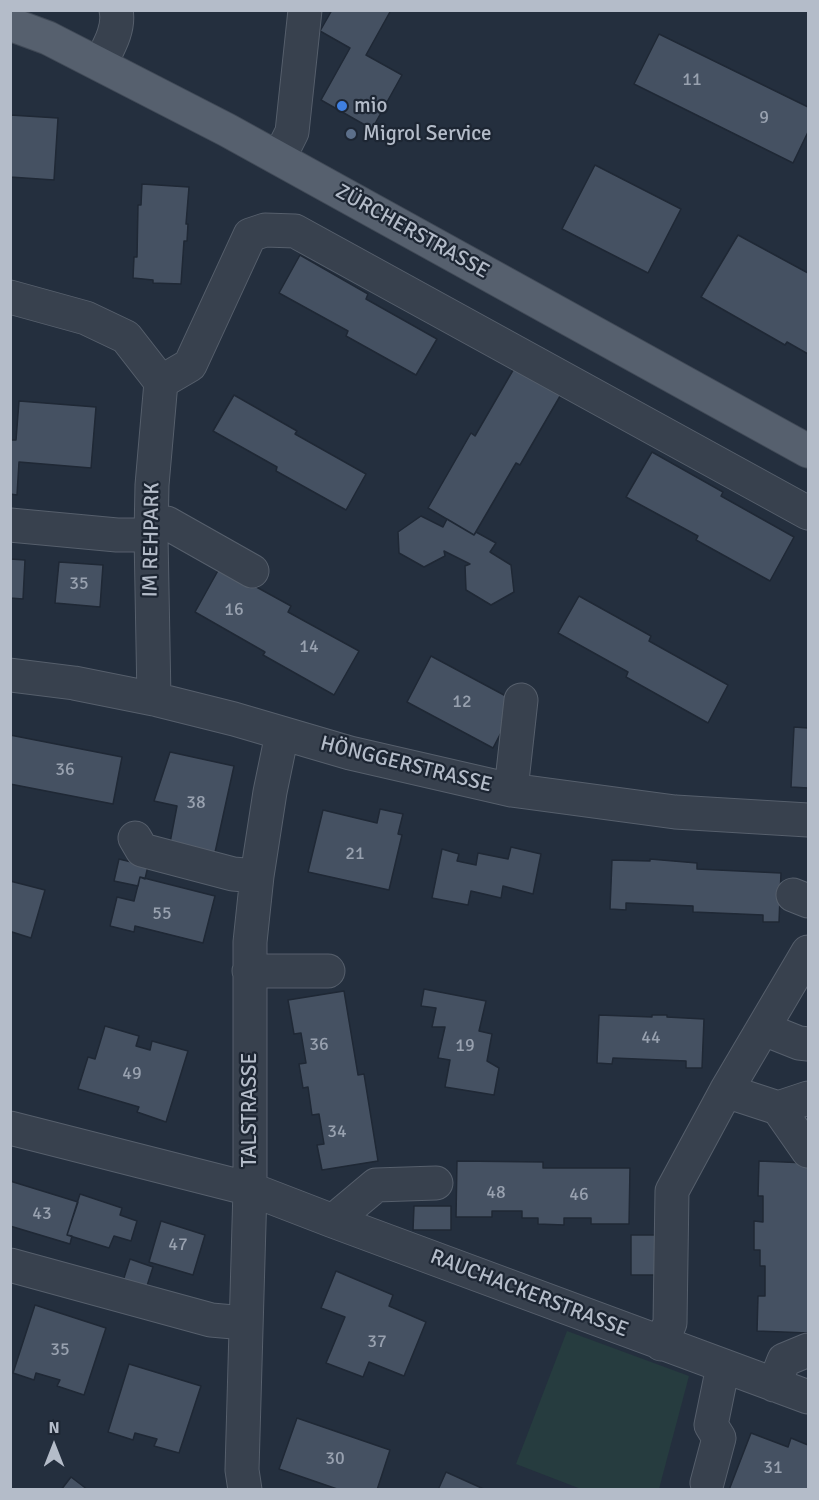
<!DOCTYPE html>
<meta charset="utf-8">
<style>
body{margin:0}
#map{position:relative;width:819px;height:1500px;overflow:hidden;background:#242f3e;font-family:Signika,sans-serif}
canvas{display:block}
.frame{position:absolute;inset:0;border:12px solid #b4bcc9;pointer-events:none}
.north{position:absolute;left:24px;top:1416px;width:60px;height:60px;-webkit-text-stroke:4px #1d2633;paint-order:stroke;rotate:0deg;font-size:16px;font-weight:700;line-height:24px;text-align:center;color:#b4bcc9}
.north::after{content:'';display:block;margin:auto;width:21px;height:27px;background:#b4bcc9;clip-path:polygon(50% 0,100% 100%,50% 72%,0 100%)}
</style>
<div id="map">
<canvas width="819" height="1500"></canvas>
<div class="frame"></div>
<div class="north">N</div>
</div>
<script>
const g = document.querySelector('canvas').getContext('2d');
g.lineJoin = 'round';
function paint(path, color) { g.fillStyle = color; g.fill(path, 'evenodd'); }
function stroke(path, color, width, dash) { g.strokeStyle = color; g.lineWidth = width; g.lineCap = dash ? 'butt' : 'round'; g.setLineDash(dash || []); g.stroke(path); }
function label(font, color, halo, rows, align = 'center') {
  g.font = font + ' Signika,sans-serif'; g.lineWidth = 4.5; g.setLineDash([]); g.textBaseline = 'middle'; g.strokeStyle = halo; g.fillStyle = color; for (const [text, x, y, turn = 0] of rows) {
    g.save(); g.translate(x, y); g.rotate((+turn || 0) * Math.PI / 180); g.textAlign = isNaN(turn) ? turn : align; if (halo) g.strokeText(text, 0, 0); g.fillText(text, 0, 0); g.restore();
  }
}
const green = new Path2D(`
 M 567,1331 L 689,1376 L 659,1489 L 581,1489 L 516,1464 Z`);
const building = new Path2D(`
 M 332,10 L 391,10 L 366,55 L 402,75 L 372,129 L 321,100 L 350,48 L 320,31 Z
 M 659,34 L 808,107 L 808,132 L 793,163 L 634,84 Z
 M 10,115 L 58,118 L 54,180 L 10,177 Z
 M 595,165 L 681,209 L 648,273 L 562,229 Z
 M 142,184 L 189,187 L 186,224 L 188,224 L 187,241 L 184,241 L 181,284 L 153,283 L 153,280 L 133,278 L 134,257 L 137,257 L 138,205 L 141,205 Z
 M 738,235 L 808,273 L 808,354 L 787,342 L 785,345 L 701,297 Z
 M 300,255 L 368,294 L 366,299 L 437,339 L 416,375 L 346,336 L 348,331 L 279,293 Z
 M 516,365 L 563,391 L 520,465 L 516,463 L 474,535 L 428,508 L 471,433 L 475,436 Z
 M 234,395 L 297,431 L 295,434 L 366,474 L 346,510 L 276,471 L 277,467 L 213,431 Z
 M 19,401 L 96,407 L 91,468 L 19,462 L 17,495 L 10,494 L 10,440 L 16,440 Z
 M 652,452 L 723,492 L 721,496 L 794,537 L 770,581 L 696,540 L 698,536 L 626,497 Z
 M 421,516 L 443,527 L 447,519 L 474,535 L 476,532 L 496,543 L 490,552 L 511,565 L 514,592 L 491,605 L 466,590 L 465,566 L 470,564 L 444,551 L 445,556 L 424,567 L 399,553 L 398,532 Z
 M 10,559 L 25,560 L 23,599 L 10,598 Z
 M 59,562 L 103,565 L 100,607 L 55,603 Z
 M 220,567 L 291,606 L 288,612 L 359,651 L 334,695 L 263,655 L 265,652 L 195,612 Z
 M 579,596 L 651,636 L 649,641 L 728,685 L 708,723 L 626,677 L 628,672 L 558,633 Z
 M 431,656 L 517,702 L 493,748 L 407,702 Z
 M 794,727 L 808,728 L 808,788 L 791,787 Z
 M 10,735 L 122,757 L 113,804 L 10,784 Z
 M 170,752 L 234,766 L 214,857 L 169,848 L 177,806 L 154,801 Z
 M 380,809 L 403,814 L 398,834 L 402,835 L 389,890 L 308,872 L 323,810 L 377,823 Z
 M 511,847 L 541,854 L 533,894 L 503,886 L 501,898 L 471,891 L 468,905 L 432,898 L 442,849 L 459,854 L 457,861 L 476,865 L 478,853 L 508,859 Z
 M 119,859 L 148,866 L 145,879 L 140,877 L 138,886 L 114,881 Z
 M 650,859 L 697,863 L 697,869 L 781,873 L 779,922 L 763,922 L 763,915 L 693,912 L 693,906 L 626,903 L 626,910 L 610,909 L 612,860 L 650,861 Z
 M 140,877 L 215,896 L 203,943 L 135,926 L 134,932 L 110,926 L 117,897 L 134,901 Z
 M 10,881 L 45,890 L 31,938 L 12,932 L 10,937 Z
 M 424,989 L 486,1001 L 479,1031 L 492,1034 L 487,1061 L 499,1068 L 494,1095 L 445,1087 L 450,1060 L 438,1058 L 445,1027 L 432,1027 L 436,1008 L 421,1006 Z
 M 344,991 L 358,1075 L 364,1074 L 378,1161 L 322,1170 L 317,1145 L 324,1144 L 319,1114 L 312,1115 L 308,1087 L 303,1088 L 299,1064 L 306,1063 L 301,1033 L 294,1034 L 288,1000 Z
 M 599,1015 L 652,1017 L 652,1015 L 667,1015 L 667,1017 L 704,1019 L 702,1068 L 686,1068 L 686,1061 L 613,1058 L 612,1064 L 597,1063 Z
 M 105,1026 L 139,1036 L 136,1046 L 150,1050 L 152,1041 L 188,1051 L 166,1122 L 137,1112 L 139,1107 L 78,1089 L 88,1057 L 95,1059 Z
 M 457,1161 L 543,1162 L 543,1168 L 630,1168 L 629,1224 L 591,1224 L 591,1218 L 564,1218 L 564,1225 L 538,1224 L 538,1218 L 522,1218 L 522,1211 L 492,1211 L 492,1217 L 456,1217 Z
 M 759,1161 L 808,1163 L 808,1333 L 757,1331 L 758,1296 L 765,1296 L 765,1266 L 760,1266 L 760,1250 L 754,1250 L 754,1221 L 763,1222 L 763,1196 L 758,1196 Z
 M 10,1181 L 78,1202 L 67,1235 L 72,1236 L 70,1244 L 10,1226 Z
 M 80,1194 L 122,1208 L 120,1215 L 137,1221 L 131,1241 L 114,1236 L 109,1248 L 67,1235 Z
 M 414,1206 L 451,1206 L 451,1230 L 413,1230 Z
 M 161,1221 L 205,1235 L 193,1275 L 149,1262 Z
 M 631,1235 L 658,1235 L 657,1275 L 631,1275 Z
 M 130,1259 L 153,1267 L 146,1289 L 123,1281 Z
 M 336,1271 L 393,1295 L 389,1306 L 426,1322 L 404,1376 L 369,1362 L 363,1377 L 326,1363 L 345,1317 L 321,1308 Z
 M 35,1305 L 106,1328 L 84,1395 L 57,1386 L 60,1380 L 36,1373 L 34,1380 L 13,1373 Z
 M 129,1364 L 201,1386 L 179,1453 L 154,1446 L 157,1439 L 135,1433 L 133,1440 L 108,1432 Z
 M 297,1418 L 390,1450 L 377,1490 L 340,1490 L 279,1469 Z
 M 751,1433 L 788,1447 L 791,1438 L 808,1445 L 808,1490 L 729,1490 Z
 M 446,1472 L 486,1490 L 438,1490 Z
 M 71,1477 L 88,1490 L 61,1490 Z`);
const minor = new Path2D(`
 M 100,64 C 108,48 120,29 116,10
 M 279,158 L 292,132 L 305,10
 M 10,297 L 86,318 L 126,337 L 161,382
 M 161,382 L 190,365 L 250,235 L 265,230 L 295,231 L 808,513
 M 151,522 L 167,523 L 252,571
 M 10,525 L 117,535 L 151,535
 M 10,675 L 74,683 L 154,699 L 234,719 L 350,753 L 511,790 L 675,812 L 808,820
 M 154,699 L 151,535 L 152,485 L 161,382
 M 511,790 L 521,700
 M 135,838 L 142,850 L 233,874 L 257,876
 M 793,895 L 808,901
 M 249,971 L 328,971
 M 764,1029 L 799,1043 L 808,1044
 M 726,1091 L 778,1108 L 808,1098
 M 778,1108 L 808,1151
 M 10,1128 L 250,1189 L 333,1221 L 808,1397
 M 333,1221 L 376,1185 L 436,1183
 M 10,1265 L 211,1320 L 245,1323
 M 661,1344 L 670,1323 L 672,1191 L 726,1091 L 808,952
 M 774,1385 L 784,1360 L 808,1350
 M 707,1483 L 719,1438 L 711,1425 L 720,1381 L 726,1368
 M 245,1490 L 242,1470 L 250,1189 L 250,942 L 257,876 L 270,792 L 282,734`);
const major = new Path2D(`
 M 10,24 L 48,38 L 227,130 L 808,451`);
const markers = [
 [342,106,6,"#3f7fe0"],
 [351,134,6,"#5c6f8a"]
];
const numberNames = [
 ["11",692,80],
 ["9",764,118],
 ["35",79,584],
 ["16",234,610],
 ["14",309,647],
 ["12",462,702],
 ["36",65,770],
 ["38",196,803],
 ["21",355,854],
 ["55",162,914],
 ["44",651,1038],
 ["36",319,1045],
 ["19",465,1046],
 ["49",132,1074],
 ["34",337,1132],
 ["48",496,1193],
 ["46",579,1195],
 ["43",42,1214],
 ["47",178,1245],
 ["37",377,1342],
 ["35",60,1350],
 ["30",335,1459],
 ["31",773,1468]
];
const poiNames = [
 ["mio",354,106],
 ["Migrol Service",363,134]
];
const streetNames = [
 ["ZÜRCHERSTRASSE",412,232,29],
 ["IM REHPARK",152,540,-89],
 ["HÖNGGERSTRASSE",406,765,14],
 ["TALSTRASSE",250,1110,-90],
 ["RAUCHACKERSTRASSE",529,1294,21]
];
paint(green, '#263c3f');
paint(building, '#455162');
stroke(building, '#1f2835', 1.5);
stroke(minor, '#565f6c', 35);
stroke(major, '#414a57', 35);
stroke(minor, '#38414e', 33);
stroke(major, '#56606e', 33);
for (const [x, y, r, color] of markers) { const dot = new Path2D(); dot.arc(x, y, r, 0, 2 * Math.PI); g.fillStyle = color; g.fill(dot); stroke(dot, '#1d2633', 2); }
label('18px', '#98a1af', null, numberNames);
label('21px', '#b4bcc9', '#1d2633', poiNames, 'left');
label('21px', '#b4bcc9', '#1d2633', streetNames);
</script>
